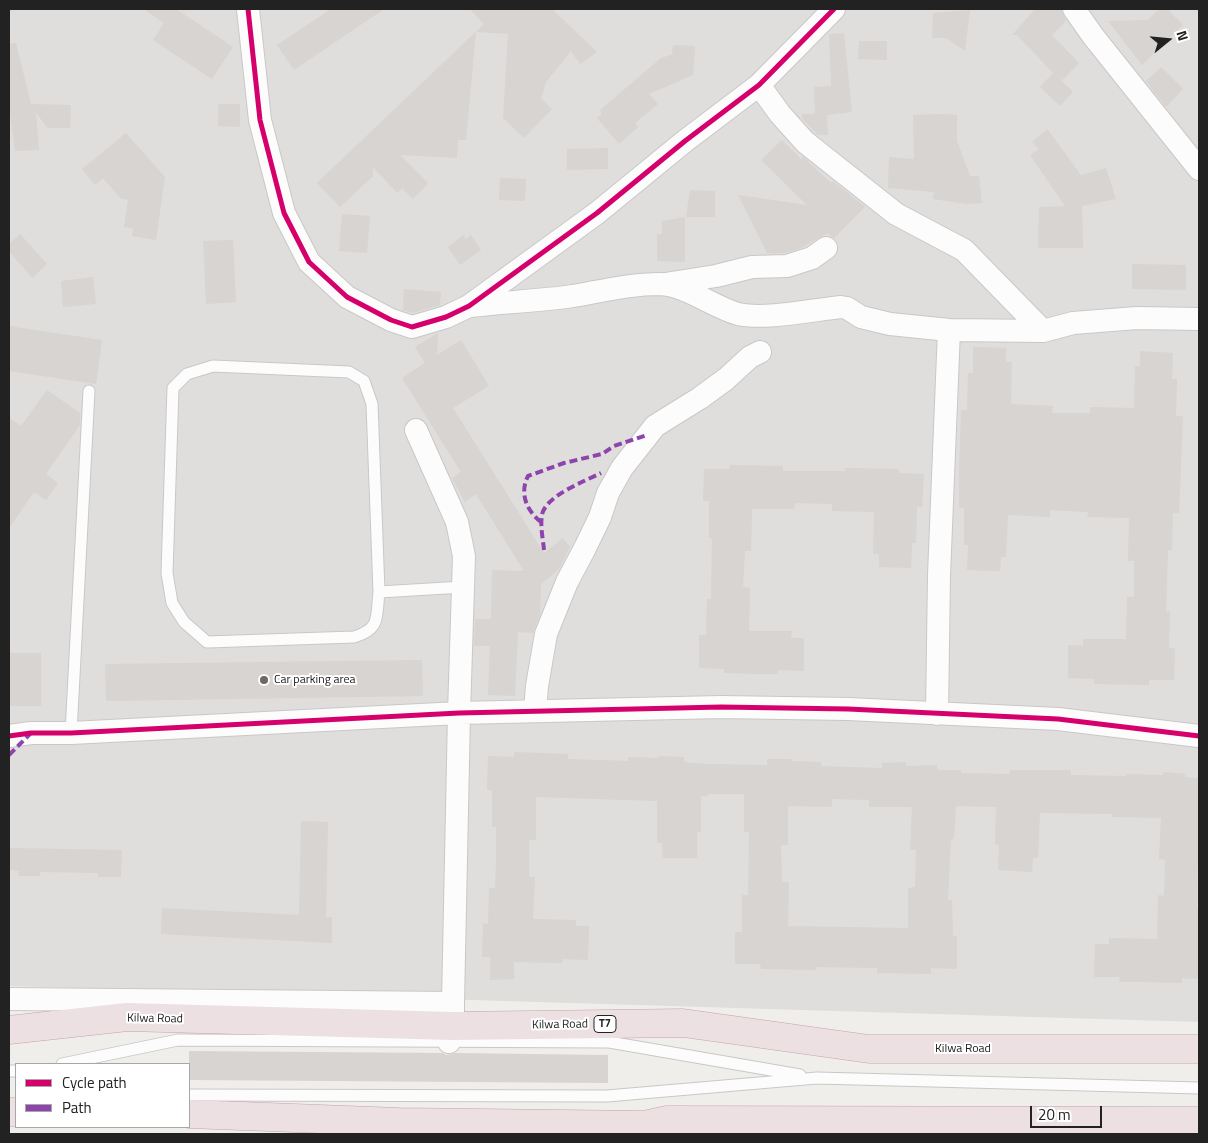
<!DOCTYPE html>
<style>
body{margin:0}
#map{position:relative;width:1208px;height:1143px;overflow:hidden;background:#f0eeeb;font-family:"Titillium Web",sans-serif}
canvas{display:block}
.frame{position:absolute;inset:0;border:10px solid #222;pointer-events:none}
.legend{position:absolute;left:15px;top:1063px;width:175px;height:65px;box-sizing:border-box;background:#fff;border:1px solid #a7a7a7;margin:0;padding:6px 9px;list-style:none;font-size:15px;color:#222}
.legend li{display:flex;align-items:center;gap:10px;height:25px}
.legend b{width:25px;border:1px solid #a7a7a7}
.north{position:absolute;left:1143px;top:15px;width:50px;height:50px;-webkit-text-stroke:4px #fff;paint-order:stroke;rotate:73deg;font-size:14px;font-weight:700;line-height:20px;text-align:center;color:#222}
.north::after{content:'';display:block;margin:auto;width:18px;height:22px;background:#222;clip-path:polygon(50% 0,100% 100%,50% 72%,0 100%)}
.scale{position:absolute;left:1030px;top:1106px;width:72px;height:22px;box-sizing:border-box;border:2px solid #222;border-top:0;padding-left:6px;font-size:15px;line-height:18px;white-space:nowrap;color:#222;-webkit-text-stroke:4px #fff;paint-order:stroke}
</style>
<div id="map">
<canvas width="1208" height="1143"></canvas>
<div class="frame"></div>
<ul class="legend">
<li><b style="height:6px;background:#d6006c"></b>Cycle path</li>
<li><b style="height:6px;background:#8e44ad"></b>Path</li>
</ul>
<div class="north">N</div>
<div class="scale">20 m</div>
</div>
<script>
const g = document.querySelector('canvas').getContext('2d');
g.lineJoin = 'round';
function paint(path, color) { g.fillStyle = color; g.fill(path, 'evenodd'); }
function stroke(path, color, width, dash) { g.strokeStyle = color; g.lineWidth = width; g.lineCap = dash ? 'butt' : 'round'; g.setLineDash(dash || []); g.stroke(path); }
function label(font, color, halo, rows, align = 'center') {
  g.font = font + ' "Titillium Web",sans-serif'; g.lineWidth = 4; g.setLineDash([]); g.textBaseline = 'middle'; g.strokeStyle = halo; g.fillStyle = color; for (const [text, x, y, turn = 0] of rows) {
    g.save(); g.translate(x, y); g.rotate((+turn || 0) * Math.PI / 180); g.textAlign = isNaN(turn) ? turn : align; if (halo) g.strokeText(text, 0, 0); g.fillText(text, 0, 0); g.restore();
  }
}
const residential = new Path2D(`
 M 9,9 L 1199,9 L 1199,1022 L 9,986 Z`);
const building = new Path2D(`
 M 144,9 L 176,9 L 233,47 L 212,79 L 153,40 L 164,23 Z
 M 331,9 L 384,9 L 294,70 L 277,45 Z
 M 470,9 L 552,9 L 597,52 L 580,64 L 571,51 L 546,82 L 541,98 L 552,109 L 524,138 L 503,118 L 508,34 L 476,32 L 466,140 L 458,140 L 457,158 L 400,155 L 428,183 L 413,199 L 402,188 L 397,193 L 373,167 L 373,176 L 340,207 L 317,183 L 484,24 Z
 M 1035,9 L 1061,9 L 1066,21 L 1052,35 L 1079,63 L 1061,81 L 1017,35 L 1012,35 Z
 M 1159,9 L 1167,9 L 1183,25 L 1142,65 L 1108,21 L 1148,20 Z
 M 970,10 L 965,51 L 946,38 L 932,38 L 933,13 Z
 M 844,33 L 852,112 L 827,115 L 828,135 L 818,135 L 802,118 L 802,114 L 815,114 L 814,87 L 831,86 L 829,34 Z
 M 859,41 L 887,41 L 887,60 L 858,59 Z
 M 16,43 L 31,104 L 71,105 L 70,128 L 48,128 L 36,113 L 39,150 L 15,151 L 9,105 L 9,44 Z
 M 673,45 L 695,46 L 693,75 L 649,94 L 658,104 L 635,123 L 638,127 L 619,144 L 597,118 L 602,114 L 600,110 L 660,59 L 672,54 Z
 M 1161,67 L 1183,89 L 1166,107 L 1146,81 Z
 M 1053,73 L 1073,92 L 1060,106 L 1040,87 Z
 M 218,104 L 240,104 L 240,127 L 218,126 Z
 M 941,114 L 957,115 L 957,141 L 970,176 L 979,176 L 982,203 L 967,204 L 933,199 L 934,192 L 888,188 L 889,157 L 914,159 L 913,115 Z
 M 1047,129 L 1081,175 L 1106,168 L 1116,199 L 1082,206 L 1083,248 L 1038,248 L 1039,207 L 1065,206 L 1030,155 L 1039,149 L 1032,142 Z
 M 126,133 L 165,177 L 156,240 L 132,236 L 133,228 L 124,227 L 128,200 L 120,198 L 103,178 L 95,185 L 82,169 Z
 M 782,140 L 802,160 L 802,156 L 831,183 L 833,181 L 865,207 L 834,238 L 828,233 L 799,249 L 785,253 L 767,253 L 738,195 L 807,205 L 761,160 Z
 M 608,148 L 608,169 L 567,170 L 567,149 Z
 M 500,178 L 526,179 L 525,201 L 499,200 Z
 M 690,190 L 715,191 L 715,217 L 686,217 Z
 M 342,214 L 370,216 L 367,253 L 339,251 Z
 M 685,217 L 685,262 L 657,261 L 657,234 L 662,234 L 662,221 Z
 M 20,234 L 47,264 L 32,278 L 9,251 L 9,244 Z
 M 463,235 L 466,239 L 471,235 L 481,250 L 460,265 L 448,247 Z
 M 233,240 L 236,302 L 206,304 L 203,241 Z
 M 1132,264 L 1186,265 L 1186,290 L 1132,289 Z
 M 93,277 L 96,304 L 63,307 L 61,281 Z
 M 404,289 L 441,292 L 440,305 L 413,313 L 403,310 Z
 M 9,326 L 102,340 L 96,384 L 9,371 Z
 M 438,333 L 437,355 L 461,340 L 489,386 L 453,408 L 544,553 L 563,538 L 570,547 L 559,569 L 541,584 L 540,615 L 533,633 L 518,632 L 515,696 L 488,695 L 490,646 L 474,646 L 475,619 L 491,619 L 492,570 L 524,571 L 476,494 L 465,502 L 452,478 L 461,472 L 402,378 L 425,363 L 415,347 Z
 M 973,347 L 1006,348 L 1006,362 L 1012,362 L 1011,404 L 1053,406 L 1052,413 L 1090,413 L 1090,407 L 1134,408 L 1135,366 L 1140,366 L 1140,351 L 1173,353 L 1172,379 L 1177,379 L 1176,416 L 1183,416 L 1179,513 L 1173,513 L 1172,550 L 1168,550 L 1166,612 L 1170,611 L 1169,648 L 1175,648 L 1174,680 L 1149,680 L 1149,685 L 1094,684 L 1094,679 L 1068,678 L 1068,645 L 1083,646 L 1083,639 L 1126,639 L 1127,597 L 1134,597 L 1134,561 L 1128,561 L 1129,518 L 1087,517 L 1088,512 L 1050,510 L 1050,517 L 1008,515 L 1006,557 L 1001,557 L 1000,571 L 967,570 L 968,545 L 964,545 L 964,508 L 959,508 L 959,475 L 961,410 L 967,410 L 968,373 L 973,373 Z
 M 47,390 L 80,413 L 80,425 L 46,474 L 58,483 L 46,500 L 34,492 L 9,528 L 9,418 L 21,426 Z
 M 730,465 L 783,466 L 783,471 L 845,471 L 845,468 L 899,469 L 899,473 L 924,474 L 922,507 L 917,507 L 916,543 L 912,543 L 911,568 L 879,567 L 879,554 L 873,554 L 874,512 L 832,511 L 832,504 L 795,503 L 794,509 L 752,509 L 751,551 L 745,551 L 743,587 L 750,588 L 749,631 L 792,631 L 791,638 L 804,638 L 804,671 L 778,670 L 778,674 L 755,674 L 724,673 L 724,669 L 699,668 L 699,635 L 706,635 L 707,599 L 711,599 L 712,538 L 709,538 L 709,501 L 703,501 L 704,469 L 729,469 Z
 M 9,653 L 41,653 L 41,706 L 9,706 Z
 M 422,660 L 423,696 L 106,701 L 105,664 Z
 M 514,752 L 568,754 L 568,759 L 628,761 L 628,757 L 659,758 L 659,756 L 684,757 L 684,762 L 708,764 L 767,765 L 767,759 L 791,759 L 791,761 L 821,762 L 821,766 L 882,768 L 882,763 L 906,762 L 906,766 L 937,765 L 937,770 L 961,770 L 961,773 L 1009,774 L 1010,770 L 1071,770 L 1071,775 L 1126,776 L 1126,774 L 1163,775 L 1163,772 L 1185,774 L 1185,777 L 1199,778 L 1197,909 L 1199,909 L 1199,979 L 1182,978 L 1182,983 L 1143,982 L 1119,982 L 1120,977 L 1094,977 L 1095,944 L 1109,944 L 1109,938 L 1157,939 L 1158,895 L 1164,896 L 1165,860 L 1159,859 L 1161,818 L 1112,817 L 1112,814 L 1040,813 L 1038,858 L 1033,858 L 1032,872 L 998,870 L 999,845 L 995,844 L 996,807 L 956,806 L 954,839 L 951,839 L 948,900 L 952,900 L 953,936 L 957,936 L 957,969 L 931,968 L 931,974 L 877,973 L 877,968 L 816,967 L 816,970 L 761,969 L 760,964 L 735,964 L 735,932 L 742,932 L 742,895 L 748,895 L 749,832 L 744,832 L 744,794 L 708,794 L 708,796 L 701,796 L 701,832 L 697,832 L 697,858 L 663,858 L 662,843 L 657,843 L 657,801 L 536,797 L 536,840 L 529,840 L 529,877 L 535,877 L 533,919 L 576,920 L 576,926 L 589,926 L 588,960 L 562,959 L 562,963 L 514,962 L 514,979 L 490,980 L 490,957 L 482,957 L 483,923 L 488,924 L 489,888 L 495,888 L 496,863 L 496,827 L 492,827 L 492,790 L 487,790 L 488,756 L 514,757 ZM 832,799 L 869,800 L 869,807 L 912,807 L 910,850 L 916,850 L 915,887 L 908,888 L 908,928 L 788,926 L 789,882 L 782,882 L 781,845 L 788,845 L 788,806 L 832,807 Z
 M 301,821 L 328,822 L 326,917 L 332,917 L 332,943 L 161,934 L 162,908 L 299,915 Z
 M 9,848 L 122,850 L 121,877 L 98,877 L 98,873 L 40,872 L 40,876 L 18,876 L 19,871 L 9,870 Z
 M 189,1051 L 443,1053 L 446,1055 L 455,1053 L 608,1055 L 608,1083 L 189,1080 Z`);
const lane = new Path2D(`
 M 379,592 L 372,404 L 364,381 L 349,372 L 213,366 L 187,374 L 173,388 L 167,573 L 172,603 L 184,622 L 207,642 L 354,637 C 381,629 376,617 379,592 L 463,587
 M 71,733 L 89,391
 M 62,1064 L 178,1040 L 609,1042 L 800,1075
 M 9,1071 L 16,1071
 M 189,1095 L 607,1096 L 817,1078 L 1199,1088`);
const street = new Path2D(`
 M 248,9 L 260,120 L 284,213 L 309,262 L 347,297 L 391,320 L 412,327 L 446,317 L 469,306 L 597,213 L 685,141 L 759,85 L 834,9
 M 1074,9 L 1093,36 L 1199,169
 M 759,85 L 780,114 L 805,142 L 896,214 L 964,250 L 1043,331 L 1073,323 L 1137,318 L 1199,319
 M 665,284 L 716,276 L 752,267 L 787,266 L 812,258 L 826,248
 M 470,306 C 504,302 539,301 573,296 C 602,291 630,284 660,284 C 686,285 713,307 738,314 C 765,320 812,310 841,307 L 847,308 L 861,317 L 890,324 L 949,330 L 1043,331
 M 416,430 L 457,522 L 464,556 L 459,713 L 453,1003
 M 535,711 L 537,686 L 546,634 L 567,582 L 585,548 L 600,517 L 608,493 L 622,468 L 655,426 L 700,398 L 726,379 L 750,357 L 760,352
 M 937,714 L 939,575 L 949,330
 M 9,736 L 31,733 L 71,733 L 459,713 L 721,707 L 848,709 L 1058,719 L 1199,736
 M 9,999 L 453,1003 L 453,1026 L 449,1042`);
const highway = new Path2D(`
 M 9,1030 L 127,1017 L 453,1026 L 683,1023 L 869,1049 L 1199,1049
 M 9,1112 L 16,1112
 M 189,1114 L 399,1122 L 645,1125 L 667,1120 L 1199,1121`);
const quiet = new Path2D(`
 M 541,522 C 527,511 519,494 528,476 L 564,463 L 602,454 L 614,446 L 647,435
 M 544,550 C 543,539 540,526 542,515 C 545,496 585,481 601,473
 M 9,755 L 31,733`);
const cycleway = new Path2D(`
 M 248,9 L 260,120 L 284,213 L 309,262 L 347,297 L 391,320 L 412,327 L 446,317 L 469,306 L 597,213 L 685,141 L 759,85 L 834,9
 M 9,736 L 31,733 L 71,733 L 459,713 L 721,707 L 848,709 L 1058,719 L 1199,736`);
const markers = [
 [264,680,5,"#6a6968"]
];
const shields = [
 [605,1024,22]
];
const shieldNames = [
 ["T7",605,1024]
];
const poiNames = [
 ["Car parking area",274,680]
];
const streetNames = [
 ["Kilwa Road",155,1019,1],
 ["Kilwa Road",560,1025,-1],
 ["Kilwa Road",963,1049]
];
paint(residential, '#dfdedc');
paint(building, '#d7d4d2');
stroke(lane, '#c9c8c7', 13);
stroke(street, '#c9c8c7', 24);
stroke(highway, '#c5a2ac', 29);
stroke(lane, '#fdfcfc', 11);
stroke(street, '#fdfcfc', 22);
stroke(highway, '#ece0e2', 28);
stroke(quiet, '#8e44ad', 4, [8, 4]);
stroke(cycleway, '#d6006c', 5);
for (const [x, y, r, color] of markers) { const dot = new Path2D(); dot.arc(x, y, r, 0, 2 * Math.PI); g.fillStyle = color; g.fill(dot); stroke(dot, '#fff', 2); }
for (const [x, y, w] of shields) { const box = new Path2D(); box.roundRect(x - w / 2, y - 8.5, w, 17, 4); g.fillStyle = '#fff'; g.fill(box); stroke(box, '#222', 1); }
label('bold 11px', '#222', null, shieldNames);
label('12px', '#222', '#fff', poiNames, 'left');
label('12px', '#222', '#fff', streetNames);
</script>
